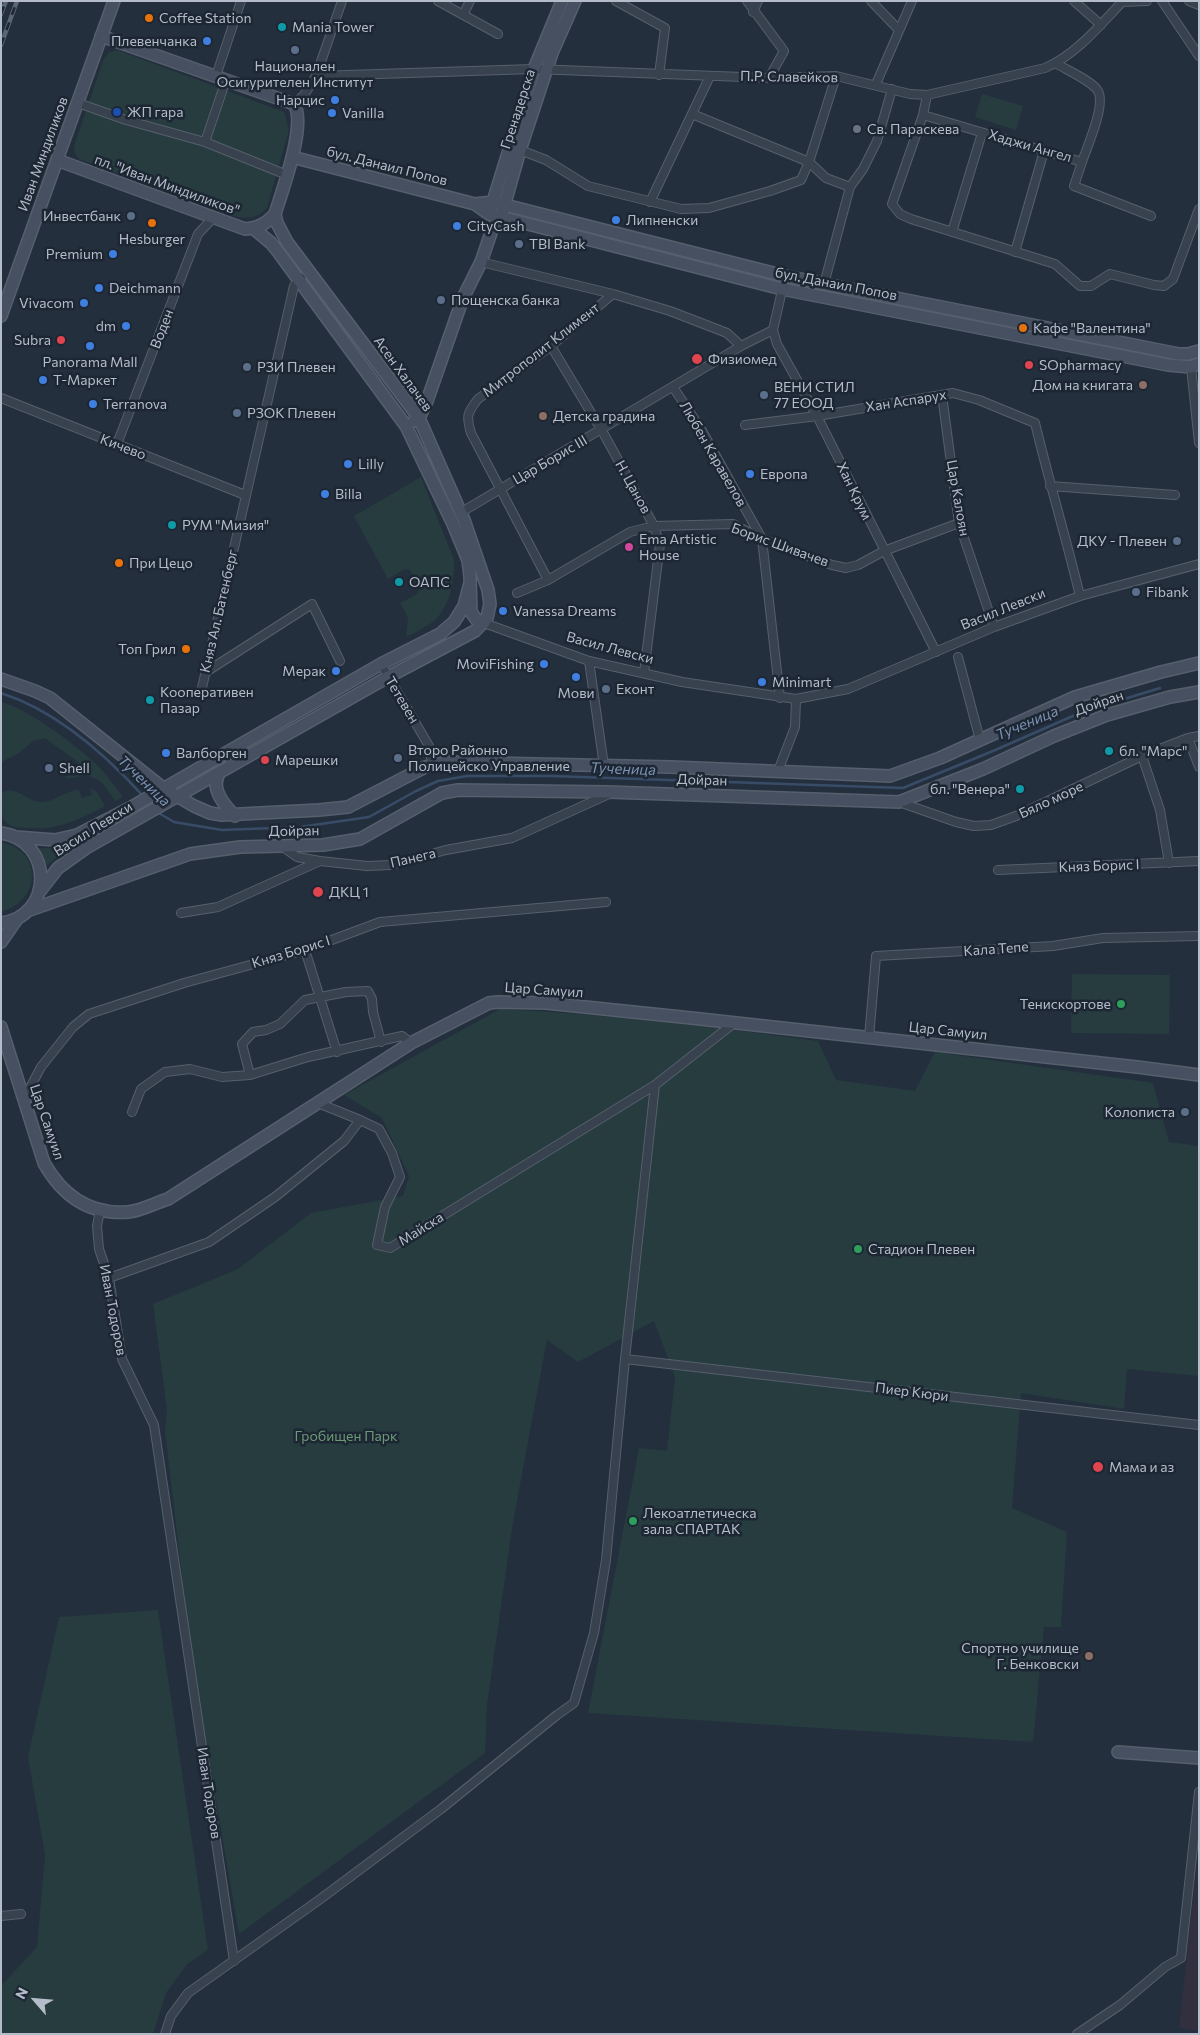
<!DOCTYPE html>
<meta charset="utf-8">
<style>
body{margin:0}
#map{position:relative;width:1200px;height:2035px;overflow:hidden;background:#242f3e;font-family:Commissioner,sans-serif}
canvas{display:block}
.frame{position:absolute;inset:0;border:2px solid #b4bcc9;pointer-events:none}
.north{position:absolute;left:10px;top:1975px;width:50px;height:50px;-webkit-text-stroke:4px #1d2633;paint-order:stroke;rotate:297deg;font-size:14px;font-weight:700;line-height:20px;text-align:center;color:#b4bcc9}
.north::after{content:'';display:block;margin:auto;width:18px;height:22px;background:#b4bcc9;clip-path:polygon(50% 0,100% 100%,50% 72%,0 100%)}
</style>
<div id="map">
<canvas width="1200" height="2035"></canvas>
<div class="frame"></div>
<div class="north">N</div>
</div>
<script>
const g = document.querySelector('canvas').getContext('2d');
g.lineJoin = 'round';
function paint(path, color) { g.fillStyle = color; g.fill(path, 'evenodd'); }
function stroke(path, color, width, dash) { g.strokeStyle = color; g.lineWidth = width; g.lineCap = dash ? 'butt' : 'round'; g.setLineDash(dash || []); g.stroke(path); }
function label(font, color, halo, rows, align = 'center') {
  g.font = font + ' Commissioner,sans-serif'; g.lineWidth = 5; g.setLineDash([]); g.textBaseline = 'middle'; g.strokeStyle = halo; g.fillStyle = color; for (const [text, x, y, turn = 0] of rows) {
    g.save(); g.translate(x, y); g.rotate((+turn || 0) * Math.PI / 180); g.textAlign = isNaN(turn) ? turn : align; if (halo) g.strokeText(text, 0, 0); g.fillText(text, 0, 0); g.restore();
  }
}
const medical = new Path2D(`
 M 1199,1848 L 1199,2031 L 1179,2028 Z`);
const green = new Path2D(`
 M 117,50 L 284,112 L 289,130 L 267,208 C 256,219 248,219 233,216 L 79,159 L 74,152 L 75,143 L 103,61 L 108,53 Z
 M 982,94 L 1023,106 L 1016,130 L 975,117 Z
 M 421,477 L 454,560 C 455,582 449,611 430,624 C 422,629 414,633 406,637 L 408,618 L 400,603 L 417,594 L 420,589 L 410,570 L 405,569 L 388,579 L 354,516 Z
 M 1,702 C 27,708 76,745 96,764 C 106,774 115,786 123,797 L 115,801 C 107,788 98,774 81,776 C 75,777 71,779 65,778 L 78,762 L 45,738 L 33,741 L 19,753 L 5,760 L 1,764 Z
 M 90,788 L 97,792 L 105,806 C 78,820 57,831 25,828 C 17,827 10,828 4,820 C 0,813 1,802 1,794 C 14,783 27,802 41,802 C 55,802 66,790 79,790 L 82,798 L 92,795 Z
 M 142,804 C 112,826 74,841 46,866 L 38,848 C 75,852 111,822 142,804 Z
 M 1,842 C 43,851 42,900 1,912 Z
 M 1072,974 L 1170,975 L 1169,1034 L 1071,1033 Z
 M 500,1009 C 607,1014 712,1027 818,1041 L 836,1080 L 915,1091 L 935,1052 L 1153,1083 L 1169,1142 L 1199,1146 L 1199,1376 L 1127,1369 L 1124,1409 L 1021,1393 L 1012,1508 L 1067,1532 L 1061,1627 L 1044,1627 L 1033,1742 L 588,1713 L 639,1448 L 667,1451 L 675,1377 L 654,1321 L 578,1362 L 547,1340 L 513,1522 L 487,1705 L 485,1753 L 239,1934 L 191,1654 L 165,1431 L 167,1409 L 153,1304 L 238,1269 L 311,1213 L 403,1196 L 409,1176 L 382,1118 L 344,1095 Z
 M 158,1610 L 208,1950 L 187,1964 L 166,1993 L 153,2034 L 1,2034 L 1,1986 L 37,1947 L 45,1855 L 28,1757 L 59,1617 Z`);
const stream = new Path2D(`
 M 1,693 C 57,711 105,754 143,796
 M 157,812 L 174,822 L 222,830 L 300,827 L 369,817 L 416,791 L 438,781 L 467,776 L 551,776 L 903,788 L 993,751 L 1082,712 L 1160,688`);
const street = new Path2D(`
 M 438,1 L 498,34
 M 616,1 L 665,28 L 659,75
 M 747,1 L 784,51 L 769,78
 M 871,1 L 899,30
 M 1074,1 L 1101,25
 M 1162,1 L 1199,56
 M 1189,1 L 1199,5
 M 1122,2 L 1147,1
 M 753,12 L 758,1
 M 463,15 L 470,1
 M 1057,64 C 1067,70 1092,81 1098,91 C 1106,105 1087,147 1082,162
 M 216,76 L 241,1
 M 316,76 L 534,69 L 769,78 L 836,76 L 910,94 L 927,95 L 1045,68 C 1076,55 1100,25 1123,1
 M 876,84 L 912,1
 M 927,95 L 923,115 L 1082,162 L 1074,186 L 1151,216
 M 78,103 L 126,120 L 205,142 L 287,175
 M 294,104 L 304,95 L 316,76 L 342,1
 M 692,114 L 809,162 L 826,178 L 850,187
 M 923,115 L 892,204 L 900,214 L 911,219 L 1055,264 L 1080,286 L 1091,286 L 1110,274 L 1154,285 L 1164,286 L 1173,279 L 1199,209
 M 205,142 L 226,80
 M 520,150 L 546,160 L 588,186 L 681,209 L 709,208 L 770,191 L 801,180 L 809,162 L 836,76
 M 650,202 L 710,76
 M 952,232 L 982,133
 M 1015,252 L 1044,151
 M 481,262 L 613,294 L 670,311 L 727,333 L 741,346
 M 824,284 L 850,187 L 863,169 L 877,141 L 892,89
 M 773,330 L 777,344 L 817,416 L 936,652
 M 551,346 L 605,436 L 654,526 L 660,544 L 644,673
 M 1191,367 L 1199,443
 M 673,387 L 701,429 L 762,539 L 780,698
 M 942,395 L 959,523 L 994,627
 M 1,398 L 245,495
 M 745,425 L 817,416 L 953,393 L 979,400 L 1035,423 C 1049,481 1066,538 1080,596
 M 117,444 L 198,234 L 213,218
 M 1050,486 L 1175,495
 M 460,513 L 741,346 L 773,330 L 783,286
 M 548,580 L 471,433 C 466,416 467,413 478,399 L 551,346 L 613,294
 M 517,593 L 548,580 L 630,532 L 654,526 L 733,524 L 762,539 L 832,565 L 846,568 L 858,565 L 884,551 L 959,523
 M 484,623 L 589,661 L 682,682 L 796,699 L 848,689 L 994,627 L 1080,596 L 1199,564
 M 958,657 L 980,740
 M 589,661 L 604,766
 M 381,664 L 429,746 L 432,764
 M 206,672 L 312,604 L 340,661
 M 201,692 L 294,286 L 301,278
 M 1188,738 L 1199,767
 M 1142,756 L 1160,810 L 1169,863
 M 778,771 L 795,727 L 796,699
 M 899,802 L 956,822 L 974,826 L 991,825 L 1016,816 L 1142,756 L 1188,738 L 1199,736
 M 280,845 L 297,857 L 320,861
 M 998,870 L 1199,861
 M 181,913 L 218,907 L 320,861 L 367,866 L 391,865 L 446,850 L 512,838 L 609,794
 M 305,950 L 337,1052
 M 869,1038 L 876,956 L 1053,946 L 1103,938 L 1199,936
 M 250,1075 L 242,1044 L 253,1032 L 266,1030 L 280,1024 L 305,1000 L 346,992 L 368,991 L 372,999 L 373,1012 L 381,1042
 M 23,1101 L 41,1067 L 73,1027 L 89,1014 L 184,983 L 305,950 L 380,922 L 606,902
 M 318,1103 L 360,1120
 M 132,1112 L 141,1089 L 165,1072 L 190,1069 L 222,1077 L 250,1075 L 308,1057 L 402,1036 L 411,1043
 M 100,1210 L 97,1226 L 99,1249 L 109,1278 L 122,1359 L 154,1425 L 234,1961
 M 109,1278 L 209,1242 L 275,1197 L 344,1141 L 360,1120 L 379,1129 L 392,1153 L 400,1177 L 385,1207 L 377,1245 L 390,1248 L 655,1085 L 734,1023
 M 625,1359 L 1199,1425
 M 1,1916 L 21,1914
 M 165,2034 L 171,2016 L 188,1993 L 319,1900 L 441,1809 L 557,1715 L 574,1703 L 594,1633 L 606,1560 L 625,1359 L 655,1085
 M 1077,2034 L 1120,2005 L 1165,1967 L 1181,1958 L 1199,1792`);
const secondary = new Path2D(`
 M 292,157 L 475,204 L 489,214 L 782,289 L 1168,365 L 1191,367 L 1199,364
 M 57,160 L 245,229 C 258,228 266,224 275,214 C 282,191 307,124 294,104 L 101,36
 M 475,204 L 493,202 L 785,276 L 1179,354 L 1188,354 L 1199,351
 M 491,208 L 534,69 L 562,1
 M 253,228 L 271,243 L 279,253 L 406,426 L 453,524 L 468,560 L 470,576 L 471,612 L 476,619 L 484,623
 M 1,316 L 114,1
 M 414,421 L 419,418 L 427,401 L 463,298 L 481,262 L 493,227 L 501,217 L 520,150 L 552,53 L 575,1
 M 1,679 L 35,691 L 50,698 L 163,788 L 194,806 L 210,813 L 222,815 L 319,810 L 348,807 L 425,767 L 445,762 L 671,767 L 890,776 L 940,758 L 1075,697 L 1161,672 L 1199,663
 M 221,771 C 208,786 224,805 235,816
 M 1,833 C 54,840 54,917 1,923
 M 16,837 L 55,840 L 77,835 L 128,809 L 381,664 L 440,634 L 454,622 L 464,606 L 470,583
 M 40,891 L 58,868 L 86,848 L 388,677 L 475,631 L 487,618 L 490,604 L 488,590 L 464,520 L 419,418 L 287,242 L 277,223 L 275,214
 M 27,911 L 190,854 L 240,847 L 323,845 L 360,839 L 442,793 L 458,790 L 608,792 L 899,802 L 983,769 L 1054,736 L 1107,715 L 1170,697 L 1199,692
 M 1,942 L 17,919
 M 1,1027 L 44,1163 C 62,1195 89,1215 128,1212 C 141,1211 155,1203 168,1199 L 411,1043 L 489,1003 L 497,1002 L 546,1003 L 691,1018 L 1137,1067 L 1199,1075
 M 1118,1752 L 1199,1758`);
const rail = new Path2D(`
 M 1,14 L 6,1
 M 1,45 L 17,1`);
const markers = [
 [149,18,5,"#e8710a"],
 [282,27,5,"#0f9aa8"],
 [207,41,5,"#3f7fe0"],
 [295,50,5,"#5c6f8a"],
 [335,100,5,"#3f7fe0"],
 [117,112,5,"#1a4fb4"],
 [332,113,5,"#3f7fe0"],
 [857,129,5,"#6b7280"],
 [131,216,5,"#5c6f8a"],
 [616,220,5,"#3f7fe0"],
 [152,223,5,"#e8710a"],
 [457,226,5,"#3f7fe0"],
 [519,244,5,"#5c6f8a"],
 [113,254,5,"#3f7fe0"],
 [99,288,5,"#3f7fe0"],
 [441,300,5,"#5c6f8a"],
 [84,303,5,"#3f7fe0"],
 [126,326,5,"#3f7fe0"],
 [1023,328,5,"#e8710a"],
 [61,340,5,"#e0444e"],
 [90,346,5,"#3f7fe0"],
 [697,359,6,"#e0444e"],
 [1029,365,5,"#e0444e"],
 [247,367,5,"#5c6f8a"],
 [43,380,5,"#3f7fe0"],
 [1143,385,5,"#8d6e63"],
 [764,395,5,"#5c6f8a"],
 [93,404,5,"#3f7fe0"],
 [237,413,5,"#5c6f8a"],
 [543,416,5,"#8d6e63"],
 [348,464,5,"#3f7fe0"],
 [750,474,5,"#3f7fe0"],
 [325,494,5,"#3f7fe0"],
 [172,525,5,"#0f9aa8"],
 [1177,541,5,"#5c6f8a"],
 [629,547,5,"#d1479c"],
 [119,563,5,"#e8710a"],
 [399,582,5,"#0f9aa8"],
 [1136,592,5,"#5c6f8a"],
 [503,611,5,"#3f7fe0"],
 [186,649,5,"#e8710a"],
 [544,664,5,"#3f7fe0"],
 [336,671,5,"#3f7fe0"],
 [576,677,5,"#3f7fe0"],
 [762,682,5,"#3f7fe0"],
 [606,689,5,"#5c6f8a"],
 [150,700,5,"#0f9aa8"],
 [1109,751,5,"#0f9aa8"],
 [166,753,5,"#3f7fe0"],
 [398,758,5,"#5c6f8a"],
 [265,760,5,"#e0444e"],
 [49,768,5,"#5c6f8a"],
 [1020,789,5,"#0f9aa8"],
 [318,892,6,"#e0444e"],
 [1121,1004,5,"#2e9e5b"],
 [1185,1112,5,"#5c6f8a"],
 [858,1249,5,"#2e9e5b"],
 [1098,1467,6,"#e0444e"],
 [633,1521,5,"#2e9e5b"],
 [1089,1656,5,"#8d6e63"]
];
const poiNames = [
 ["Coffee Station",159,18],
 ["Mania Tower",292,27],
 ["Плевенчанка",197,41,"right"],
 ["Национален",295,66,"center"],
 ["Осигурителен Институт",295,82,"center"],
 ["Нарцис",325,100,"right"],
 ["ЖП гара",127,112],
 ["Vanilla",342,113],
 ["Св. Параскева",867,129],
 ["Инвестбанк",121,216,"right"],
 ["Липненски",626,220],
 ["CityCash",467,226],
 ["Hesburger",152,239,"center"],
 ["TBI Bank",529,244],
 ["Premium",103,254,"right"],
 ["Deichmann",109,288],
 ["Пощенска банка",451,300],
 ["Vivacom",74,303,"right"],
 ["dm",116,326,"right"],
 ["Кафе \"Валентина\"",1033,328],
 ["Subra",51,340,"right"],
 ["Физиомед",708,359],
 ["Panorama Mall",90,362,"center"],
 ["SOpharmacy",1039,365],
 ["РЗИ Плевен",257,367],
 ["Т-Маркет",53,380],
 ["Дом на книгата",1133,385,"right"],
 ["ВЕНИ СТИЛ",774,387],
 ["77 ЕООД",774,403],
 ["Terranova",103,404],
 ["РЗОК Плевен",247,413],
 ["Детска градина",553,416],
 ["Lilly",358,464],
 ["Европа",760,474],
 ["Billa",335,494],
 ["РУМ \"Мизия\"",182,525],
 ["Ema Artistic",639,539],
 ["House",639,555],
 ["ДКУ - Плевен",1167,541,"right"],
 ["При Цецо",129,563],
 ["ОАПС",409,582],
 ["Fibank",1146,592],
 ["Vanessa Dreams",513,611],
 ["Топ Грил",176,649,"right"],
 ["MoviFishing",534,664,"right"],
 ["Мерак",326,671,"right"],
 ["Minimart",772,682],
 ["Еконт",616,689],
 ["Кооперативен",160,692],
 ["Пазар",160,708],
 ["Мови",576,693,"center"],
 ["Второ Районно",408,750],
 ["Полицейско Управление",408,766],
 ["бл. \"Марс\"",1119,751],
 ["Валборген",176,753],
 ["Марешки",275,760],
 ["Shell",59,768],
 ["бл. \"Венера\"",1010,789,"right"],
 ["ДКЦ 1",329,892],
 ["Тенискортове",1111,1004,"right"],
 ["Колописта",1175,1112,"right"],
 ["Стадион Плевен",868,1249],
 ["Мама и аз",1109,1467],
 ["Лекоатлетическа",643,1513],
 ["зала СПАРТАК",643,1529],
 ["Спортно училище",1079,1648,"right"],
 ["Г. Бенковски",1079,1664,"right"]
];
const streetNames = [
 ["П.Р. Славейков",789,77,1],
 ["Гренадерска",518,109,-72],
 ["Хаджи Ангел",1030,146,16],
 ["Иван Миндиликов",43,154,-70],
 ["бул. Данаил Попов",387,166,14],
 ["пл. \"Иван Миндиликов\"",167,185,20],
 ["бул. Данаил Попов",836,284,11],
 ["Воден",162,329,-69],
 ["Митрополит Климент",541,350,-38],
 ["Асен Халачев",403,374,54],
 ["Хан Аспарух",906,401,-9],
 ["Кичево",123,447,21],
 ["Любен Каравелов",713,454,60],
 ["Цар Борис III",550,460,-30],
 ["Н. Цанов",633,487,61],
 ["Хан Крум",854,491,64],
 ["Цар Калоян",958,498,80],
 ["Борис Шивачев",780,545,20],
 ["Васил Левски",1003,609,-22],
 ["Княз Ал. Батенберг",219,611,-77],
 ["Васил Левски",610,648,15],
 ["Тетевен",402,700,59],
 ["Дойран",1099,703,-19],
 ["Дойран",702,780,2],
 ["Бяло море",1051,800,-25],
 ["Васил Левски",93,829,-32],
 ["Дойран",294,831,-1],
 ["Панега",413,858,-13],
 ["Княз Борис I",1099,866,-2],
 ["Кала Тепе",996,949,-4],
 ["Княз Борис I",291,952,-17],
 ["Цар Самуил",544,990,4],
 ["Цар Самуил",948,1031,6],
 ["Цар Самуил",47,1122,71],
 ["Майска",421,1229,-32],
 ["Иван Тодоров",113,1310,79],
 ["Пиер Кюри",912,1392,7],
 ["Иван Тодоров",209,1793,81]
];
const parkNames = [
 ["Гробищен Парк",346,1436]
];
const waterNames = [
 ["Тученица",1027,723,-23],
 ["Тученица",623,769,2],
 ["Тученица",144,781,44]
];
paint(medical, '#32303f');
paint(green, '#263c3f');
stroke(stream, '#394c67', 2.5);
stroke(street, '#565f6c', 10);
stroke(secondary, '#565f6c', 14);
stroke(street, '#38414e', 8);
stroke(secondary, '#465061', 11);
stroke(rail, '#5a6575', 4.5);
stroke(rail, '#1d2633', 2.5, [8]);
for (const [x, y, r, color] of markers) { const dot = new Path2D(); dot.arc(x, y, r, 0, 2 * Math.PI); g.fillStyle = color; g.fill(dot); stroke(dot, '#1d2633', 2); }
label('14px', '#b4bcc9', '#1d2633', poiNames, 'left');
label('14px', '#b4bcc9', '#1d2633', streetNames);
label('14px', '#6b9a76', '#1d2633', parkNames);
label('italic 15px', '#7c92b1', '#1d2633', waterNames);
</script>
